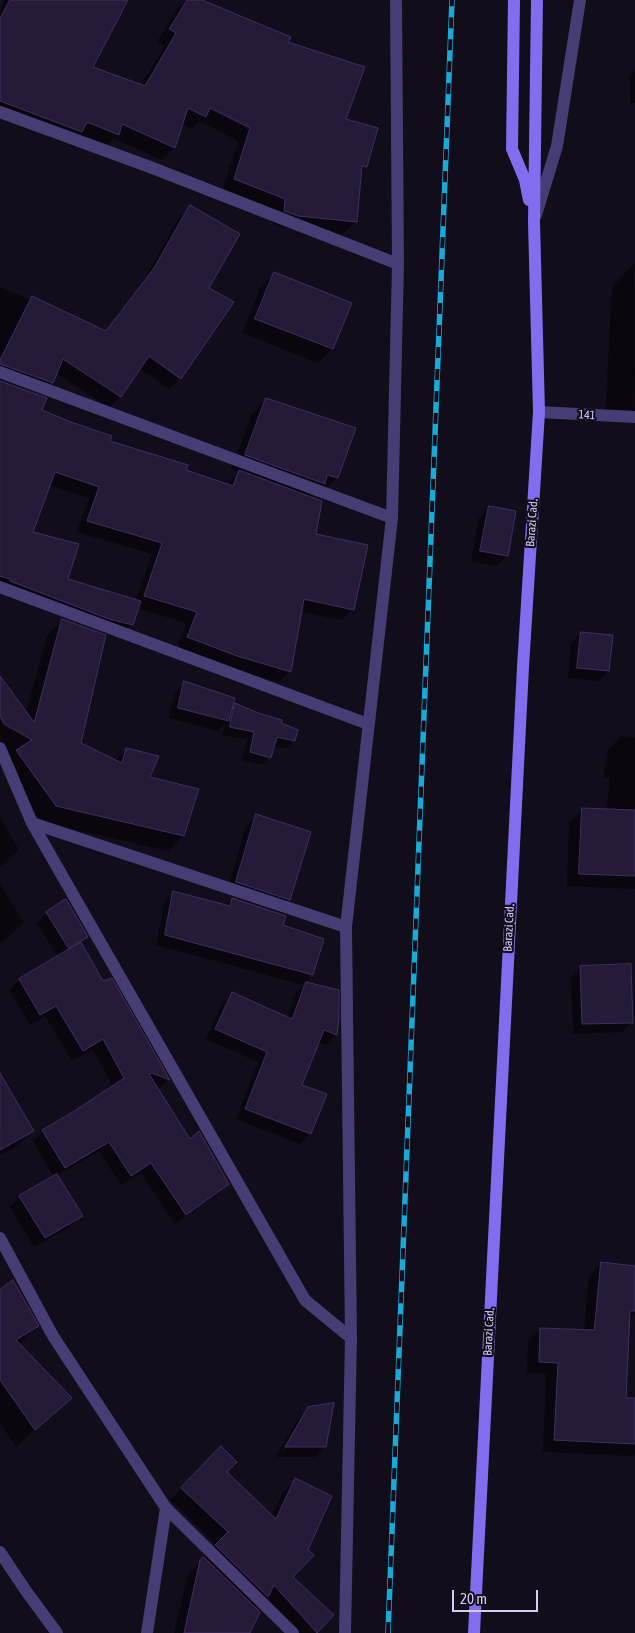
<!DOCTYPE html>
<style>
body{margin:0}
#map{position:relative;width:635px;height:1633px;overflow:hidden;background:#110d1a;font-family:"Asap Condensed",sans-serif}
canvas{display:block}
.scale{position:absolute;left:452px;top:1590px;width:86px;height:22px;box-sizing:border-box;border:2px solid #d7cbf9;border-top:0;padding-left:6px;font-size:15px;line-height:18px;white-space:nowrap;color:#d7cbf9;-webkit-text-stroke:4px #110d1a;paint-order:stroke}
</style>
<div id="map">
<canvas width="635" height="1633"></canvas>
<div class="scale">20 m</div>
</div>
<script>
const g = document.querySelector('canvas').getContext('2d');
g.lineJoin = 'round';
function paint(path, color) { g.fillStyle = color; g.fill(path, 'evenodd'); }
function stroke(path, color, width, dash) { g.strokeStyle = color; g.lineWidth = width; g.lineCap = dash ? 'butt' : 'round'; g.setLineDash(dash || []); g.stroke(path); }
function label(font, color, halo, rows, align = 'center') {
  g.font = font + ' "Asap Condensed",sans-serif'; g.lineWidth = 4.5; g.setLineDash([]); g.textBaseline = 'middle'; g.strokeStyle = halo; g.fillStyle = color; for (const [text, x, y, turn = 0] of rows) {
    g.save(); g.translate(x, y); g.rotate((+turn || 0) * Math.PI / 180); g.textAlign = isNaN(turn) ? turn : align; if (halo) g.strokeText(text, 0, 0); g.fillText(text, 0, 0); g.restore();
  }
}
const shadow = new Path2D(`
 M 5,0 L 127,0 L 91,68 L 141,86 L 165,45 L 157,42 L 177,9 L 187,0 L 199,0 L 286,43 L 345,120 L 366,166 L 360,172 L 356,221 L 343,234 L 285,228 L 272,223 L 273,212 L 222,192 L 238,141 L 200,121 L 192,129 L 182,124 L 174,148 L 162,160 L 113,138 L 105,147 L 77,136 L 68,144 L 0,118 L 0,10 Z
 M 635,71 L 635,103 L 630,103 L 630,75 Z
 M 190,207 L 207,289 L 180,378 L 169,389 L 139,368 L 120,396 L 109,408 L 56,373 L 52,382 L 41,394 L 0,379 L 0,287 L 105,332 L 143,281 L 179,218 Z
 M 634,264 L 635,423 L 605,421 L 612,287 Z
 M 274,273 L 350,303 L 332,349 L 318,363 L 242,333 L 260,288 Z
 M 0,382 L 40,411 L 109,442 L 227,485 L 239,472 L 231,469 L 252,414 L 266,399 L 337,478 L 322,492 L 317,491 L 310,498 L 315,535 L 353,609 L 342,620 L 301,612 L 290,671 L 279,682 L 225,667 L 177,648 L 186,623 L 138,608 L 132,624 L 121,635 L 0,593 ZM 49,485 L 89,498 L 77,532 L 152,554 L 135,601 L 66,580 L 31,532 ZM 298,597 L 346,607 L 346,609 L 298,599 Z
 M 489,508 L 507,555 L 497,566 L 471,561 L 479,518 Z
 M 62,620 L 80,744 L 115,761 L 126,750 L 148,778 L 183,836 L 168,851 L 41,822 L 0,764 L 0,678 L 26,713 L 47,636 Z
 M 582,633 L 608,671 L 598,681 L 568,678 L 571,643 Z
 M 185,683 L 231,709 L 235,705 L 280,724 L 294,740 L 286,749 L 273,746 L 270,757 L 262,765 L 242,760 L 247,740 L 222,735 L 225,724 L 218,731 L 169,718 L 175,693 Z
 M 621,736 L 635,738 L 635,889 L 567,886 L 569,822 L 583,809 L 606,810 L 610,778 L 603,777 L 608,750 Z
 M 256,816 L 289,899 L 279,910 L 227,892 L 246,826 Z
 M 0,818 L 19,850 L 0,867 Z
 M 0,884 L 24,922 L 9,937 L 0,943 Z
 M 173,892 L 225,906 L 232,899 L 282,926 L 312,975 L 305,982 L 337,991 L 338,1018 L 335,1035 L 326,1045 L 318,1042 L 301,1086 L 325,1095 L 310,1134 L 300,1144 L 236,1119 L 258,1062 L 206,1039 L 222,1004 L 232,994 L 287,1018 L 296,993 L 304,985 L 156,945 L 164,902 Z
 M 47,913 L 86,937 L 80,944 L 103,982 L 111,980 L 168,1079 L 157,1090 L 190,1141 L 228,1183 L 217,1194 L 175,1224 L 141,1173 L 121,1185 L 99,1151 L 57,1176 L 81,1215 L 71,1226 L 34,1247 L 10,1207 L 20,1197 L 54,1177 L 33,1141 L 43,1131 L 113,1087 L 93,1049 L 72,1061 L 45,1016 L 30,1025 L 9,990 L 19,980 L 58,957 L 37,923 Z
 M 581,967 L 632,1022 L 622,1032 L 573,1034 L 571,977 Z
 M 0,1106 L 32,1131 L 18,1145 L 0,1155 Z
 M 601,1264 L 635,1267 L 635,1313 L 628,1320 L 625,1399 L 635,1400 L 635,1453 L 632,1456 L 543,1452 L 546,1374 L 527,1373 L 528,1341 L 540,1329 L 584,1331 L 589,1276 Z
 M 0,1292 L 37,1326 L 19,1345 L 70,1398 L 16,1447 L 0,1423 Z
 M 309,1408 L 325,1447 L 315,1457 L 276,1457 L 298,1419 ZM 302,1416 L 304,1416 L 283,1453 L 281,1452 Z
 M 221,1448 L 226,1473 L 272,1516 L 283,1492 L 295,1480 L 291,1577 L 332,1615 L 315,1633 L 294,1633 L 264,1599 L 254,1608 L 248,1633 L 174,1633 L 188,1575 L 217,1545 L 170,1500 Z`);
const building = new Path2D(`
 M 10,0 L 128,0 L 93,67 L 145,86 L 176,33 L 169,29 L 187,0 L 202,0 L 291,37 L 288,42 L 365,67 L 346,119 L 378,128 L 367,167 L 362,166 L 357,222 L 298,216 L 284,211 L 285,199 L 234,179 L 250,128 L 210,108 L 206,117 L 188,108 L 175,148 L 122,124 L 119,135 L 87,122 L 82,132 L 0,101 L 0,19 Z
 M 190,205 L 240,234 L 209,288 L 234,302 L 181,379 L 149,356 L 121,397 L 63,359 L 53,383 L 0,364 L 0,360 L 32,296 L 106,331 L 154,268 Z
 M 274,272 L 352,303 L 333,349 L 255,319 Z
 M 0,381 L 47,398 L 42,410 L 71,422 L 112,436 L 110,441 L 188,465 L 186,470 L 233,486 L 239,470 L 322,501 L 316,534 L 368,545 L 354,610 L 304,599 L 291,672 L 237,656 L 187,637 L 197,612 L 144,596 L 162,543 L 87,521 L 99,487 L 55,472 L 33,532 L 79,544 L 68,579 L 141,601 L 133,625 L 109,619 L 10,581 L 10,579 L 0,576 Z
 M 266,398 L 356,428 L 338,478 L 327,475 L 325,484 L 245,455 Z
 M 489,506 L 516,511 L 508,556 L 480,551 Z
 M 62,619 L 106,635 L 81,743 L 122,763 L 126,748 L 159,756 L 150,777 L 199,789 L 184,836 L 56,806 L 16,750 L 32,740 L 4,724 L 0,716 L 0,676 L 34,722 Z
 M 581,632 L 613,635 L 609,671 L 577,668 Z
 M 184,681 L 235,698 L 229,721 L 178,708 Z
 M 235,703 L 258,713 L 282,720 L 281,723 L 298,730 L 295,741 L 277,737 L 271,758 L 250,752 L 254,732 L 230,727 Z
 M 582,808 L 635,810 L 635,876 L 579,874 Z
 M 256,814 L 311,832 L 290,900 L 236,882 Z
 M 173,891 L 230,906 L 232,898 L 286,916 L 283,925 L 324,939 L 313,975 L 165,935 Z
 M 66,899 L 88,937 L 69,949 L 46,912 Z
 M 81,942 L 103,981 L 112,978 L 170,1080 L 152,1073 L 149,1074 L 190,1139 L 199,1131 L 229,1184 L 186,1215 L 151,1163 L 131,1176 L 109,1142 L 65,1168 L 42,1130 L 73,1112 L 124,1078 L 103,1039 L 83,1051 L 56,1006 L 40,1015 L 19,979 Z
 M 631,964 L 633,1023 L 582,1024 L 580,966 Z
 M 306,982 L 339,990 L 339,1018 L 337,1035 L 324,1030 L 302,1085 L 327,1094 L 311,1134 L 245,1109 L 267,1052 L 215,1029 L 232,992 L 292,1019 Z
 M 0,1073 L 34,1131 L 0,1150 Z
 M 57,1174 L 83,1216 L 45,1238 L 19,1196 Z
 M 601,1262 L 635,1266 L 635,1311 L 630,1311 L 626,1398 L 635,1398 L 635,1444 L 554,1440 L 558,1363 L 539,1362 L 540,1328 L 594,1330 Z
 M 13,1280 L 39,1326 L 16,1340 L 72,1398 L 35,1430 L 0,1380 L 0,1290 Z
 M 334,1403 L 326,1447 L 285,1447 L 308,1407 Z
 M 221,1446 L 237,1462 L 227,1472 L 276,1519 L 295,1478 L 332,1496 L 308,1550 L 314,1555 L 293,1577 L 334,1615 L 317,1633 L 274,1585 L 268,1597 L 215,1545 L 228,1532 L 181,1488 Z
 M 204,1557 L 260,1612 L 250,1633 L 184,1633 L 200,1560 Z`);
const street = new Path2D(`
 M 0,112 L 150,167 L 398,264
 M 536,215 L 557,146 L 580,0
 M 0,372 L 392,518
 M 539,412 L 635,417
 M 0,587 L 368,724
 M 0,748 L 32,823 L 305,1300 L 351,1338
 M 32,823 L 346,927
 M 0,1238 L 53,1336 L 166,1508 L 293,1633
 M 0,1552 L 26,1591 L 57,1633
 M 147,1633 L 166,1508
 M 345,1633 L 351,1338 L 346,927 L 392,518 L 398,264 L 396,0`);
const secondary = new Path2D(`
 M 514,0 L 512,149 L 525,180 L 529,200
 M 474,1633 L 523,667 L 539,412 L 534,222 L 537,0`);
const rail = new Path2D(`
 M 388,1633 L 452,0`);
const streetNames = [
 ["141",587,415,3],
 ["Barazi Cad.",532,523,-86],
 ["Barazi Cad.",509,928,-87],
 ["Barazi Cad.",489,1332,-87]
];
paint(shadow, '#0007');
paint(building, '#251b39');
stroke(building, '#402f62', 1);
stroke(street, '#463d74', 12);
stroke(secondary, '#826dee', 12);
stroke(rail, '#19abd8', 5.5);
stroke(rail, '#110d1a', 4, [11]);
label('12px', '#d7cbf9', '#110d1a', streetNames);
</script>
